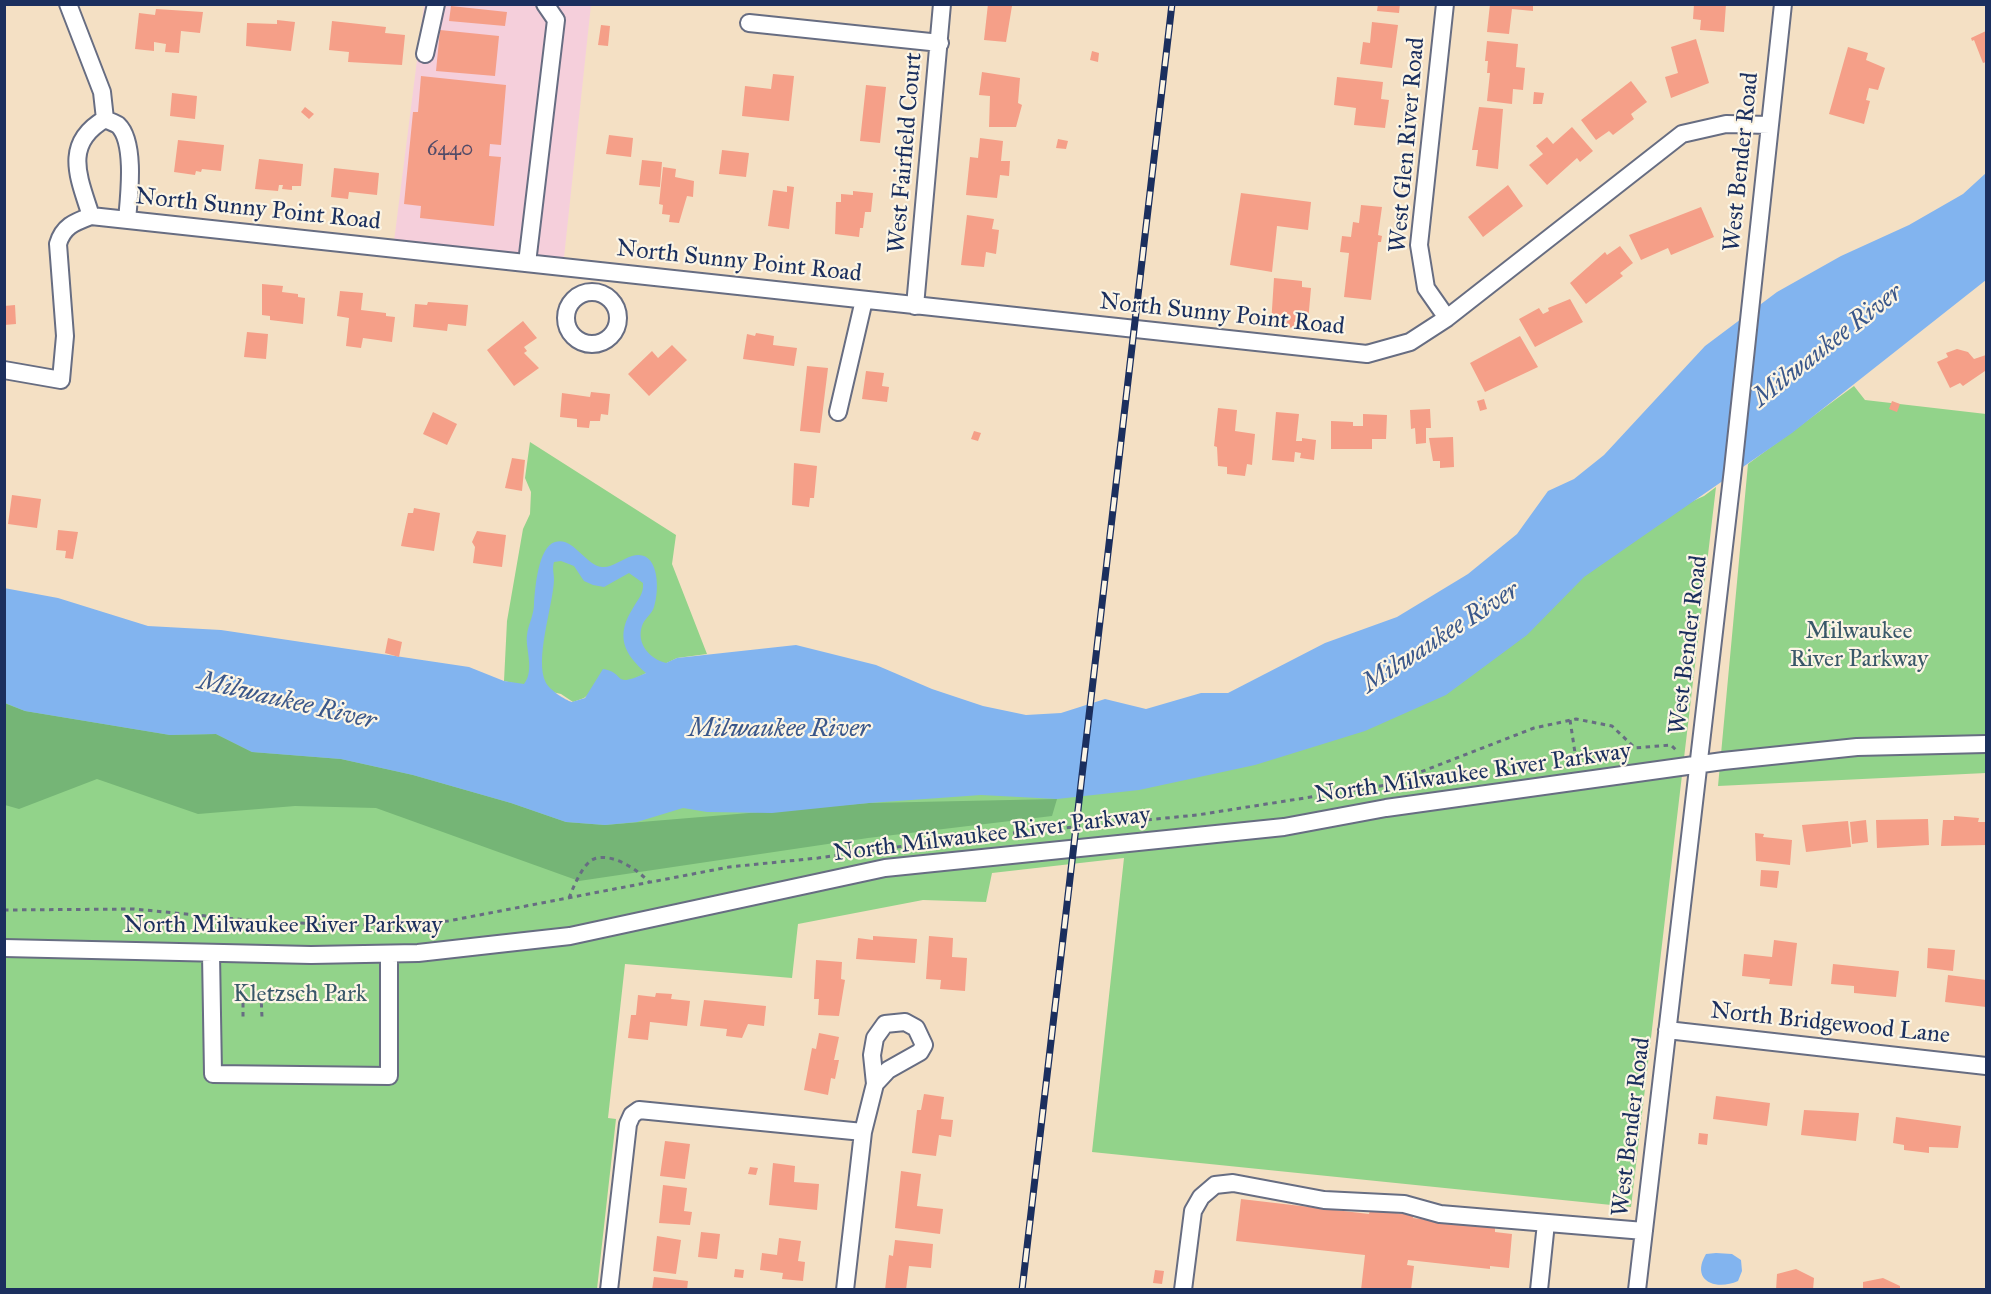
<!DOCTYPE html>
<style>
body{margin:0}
#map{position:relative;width:1991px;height:1294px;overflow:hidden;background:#f4e0c4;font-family:"IM FELL Great Primer",serif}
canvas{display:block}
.frame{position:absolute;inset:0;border:6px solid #1b2f5e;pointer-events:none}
</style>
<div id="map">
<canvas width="1991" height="1294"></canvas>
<div class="frame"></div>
</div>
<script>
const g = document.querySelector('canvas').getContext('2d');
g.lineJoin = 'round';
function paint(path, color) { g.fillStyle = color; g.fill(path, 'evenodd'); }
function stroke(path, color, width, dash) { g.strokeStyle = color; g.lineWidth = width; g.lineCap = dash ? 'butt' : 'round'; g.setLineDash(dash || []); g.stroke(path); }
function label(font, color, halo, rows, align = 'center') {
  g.font = font + ' "IM FELL Great Primer",serif'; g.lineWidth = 4.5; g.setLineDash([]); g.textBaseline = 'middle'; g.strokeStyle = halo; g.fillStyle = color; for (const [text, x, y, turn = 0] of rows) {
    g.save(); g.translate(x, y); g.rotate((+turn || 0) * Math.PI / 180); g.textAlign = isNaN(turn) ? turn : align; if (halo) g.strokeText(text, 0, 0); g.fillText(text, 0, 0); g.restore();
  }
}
const built = new Path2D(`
 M 424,5 L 591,5 L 563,267 L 393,249 Z`);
const green = new Path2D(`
 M 1854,386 L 1865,400 L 1986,414 L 1986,773 L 1718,786 L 1748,464 Z
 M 530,442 L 676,535 L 672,564 L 707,654 L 677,658 L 630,681 L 621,681 L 614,674 L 584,698 L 573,702 L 561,694 L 504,681 L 507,621 L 523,529 L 530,514 L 531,492 L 525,478 Z
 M 1716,487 L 1631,1207 L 1092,1152 L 1124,858 L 992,873 L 986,902 L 923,900 L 798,924 L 792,978 L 625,964 L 608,1118 L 616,1119 L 597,1289 L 5,1289 L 4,641 L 107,672 L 1152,745 L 1704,496 Z`);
const forest = new Path2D(`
 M 4,703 L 25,711 L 170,735 L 216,734 L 252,752 L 341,759 L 413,775 L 511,803 L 566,822 L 605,825 L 869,803 L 1057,799 L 1052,816 L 868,838 L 579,881 L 376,808 L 295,806 L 198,814 L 97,779 L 19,809 L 5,805 Z`);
const water = new Path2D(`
 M 1986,173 L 1986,280 L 1792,433 L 1584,577 L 1527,635 L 1446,695 L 1365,731 L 1255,765 L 1139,790 L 1057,799 L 981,795 L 869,803 L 772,813 L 707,812 L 683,808 L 637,822 L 605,825 L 566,822 L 511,803 L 413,775 L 341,759 L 252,752 L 216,734 L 170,735 L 25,711 L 5,703 L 4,588 L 58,598 L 148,626 L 221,630 L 469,667 L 504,681 L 524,684 C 535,670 525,648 527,635 C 528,625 534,615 534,604 C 535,589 538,547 555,542 C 573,536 585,565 602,567 C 612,568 622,559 632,556 C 659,548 660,589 654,607 C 652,614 644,619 642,626 C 636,644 650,659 666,663 L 677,658 L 796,645 L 876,665 L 932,689 L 983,706 L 1026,715 L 1061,713 L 1105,699 L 1146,709 L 1201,693 L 1228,693 L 1325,643 L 1397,617 L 1468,574 L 1517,534 L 1548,491 L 1574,479 L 1604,455 L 1705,346 L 1777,292 L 1841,256 L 1909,225 L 1963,194 ZM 561,561 L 574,566 L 584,581 L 593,585 L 604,587 L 629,573 L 643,583 C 644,594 638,599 633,608 C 615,636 624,654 646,673 C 611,689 627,673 603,669 L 585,698 L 572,702 C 565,700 550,690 546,683 C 534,660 553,606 554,580 C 554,573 552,569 554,562 Z
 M 1716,1253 L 1732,1254 L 1741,1260 L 1742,1271 L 1738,1281 C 1716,1291 1690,1281 1706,1254 Z`);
const building = new Path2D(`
 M 988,4 L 1012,6 L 1006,42 L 984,40 Z
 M 1378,4 L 1400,4 L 1399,13 L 1377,11 Z
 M 1490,4 L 1533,4 L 1533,11 L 1512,9 L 1509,34 L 1487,32 Z
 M 1694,4 L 1726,4 L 1724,32 L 1700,30 L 1701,20 L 1693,19 Z
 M 451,6 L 507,12 L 505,26 L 449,21 Z
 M 156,9 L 203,12 L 200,33 L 181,31 L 179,53 L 165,52 L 166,44 L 154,42 L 154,51 L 135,49 L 139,13 L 155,15 Z
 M 277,20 L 295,22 L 291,51 L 246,46 L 247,23 L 277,24 Z
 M 332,21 L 386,27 L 385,33 L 405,35 L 402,65 L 348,62 L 349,52 L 329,50 Z
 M 1372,22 L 1398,25 L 1392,68 L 1360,64 L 1363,42 L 1370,43 Z
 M 601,25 L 610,26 L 608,46 L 598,45 Z
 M 440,30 L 499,36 L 495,76 L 436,71 Z
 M 1986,31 L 1986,62 L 1983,63 L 1974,40 L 1972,41 L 1971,38 Z
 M 1696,39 L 1709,83 L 1671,98 L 1665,77 L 1678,73 L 1671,47 Z
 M 1487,41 L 1518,44 L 1516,67 L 1525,68 L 1523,90 L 1513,89 L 1512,104 L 1487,101 L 1490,73 L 1487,73 L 1488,61 L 1485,61 Z
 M 1848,47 L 1868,53 L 1866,60 L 1885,68 L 1878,90 L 1869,88 L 1866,100 L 1870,101 L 1864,124 L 1829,114 Z
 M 1092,51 L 1099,53 L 1098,62 L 1090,60 Z
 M 982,72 L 1020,78 L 1018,103 L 1022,105 L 1016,127 L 989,127 L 990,96 L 979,95 Z
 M 773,74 L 794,76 L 789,121 L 742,116 L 745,86 L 771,89 Z
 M 421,76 L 506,85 L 501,145 L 490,144 L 489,156 L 501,157 L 494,226 L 420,218 L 421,206 L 404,204 L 413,112 L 418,112 Z
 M 1337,77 L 1383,82 L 1381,99 L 1389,100 L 1385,128 L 1354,125 L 1356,108 L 1334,105 Z
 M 1631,81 L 1647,102 L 1631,114 L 1634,119 L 1613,135 L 1609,131 L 1596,140 L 1581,120 Z
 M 866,85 L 886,87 L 880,143 L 860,141 Z
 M 1534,92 L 1544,93 L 1542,104 L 1533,104 Z
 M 172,93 L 197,96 L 195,119 L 170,116 Z
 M 305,107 L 314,114 L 309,119 L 301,112 Z
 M 1479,107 L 1503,109 L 1498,169 L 1476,166 L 1478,150 L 1472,150 Z
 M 1572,127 L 1593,151 L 1580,162 L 1577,158 L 1547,185 L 1529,165 L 1543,154 L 1536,146 L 1547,137 L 1553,144 Z
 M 609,135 L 633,138 L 631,157 L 606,154 Z
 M 980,138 L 1003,141 L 1001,161 L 1010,161 L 1009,176 L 1000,175 L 997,198 L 966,195 L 970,157 L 978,158 Z
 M 1058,139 L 1068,141 L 1066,149 L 1056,148 Z
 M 178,140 L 224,145 L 221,171 L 202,169 L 201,172 L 196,171 L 195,175 L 174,172 Z
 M 722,150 L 749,153 L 746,177 L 719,174 Z
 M 259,159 L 303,164 L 301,186 L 292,186 L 292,190 L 282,189 L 283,185 L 279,185 L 278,191 L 255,189 Z
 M 642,160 L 662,162 L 660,187 L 639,185 Z
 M 663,167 L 676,169 L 675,177 L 694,181 L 693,197 L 687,196 L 679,223 L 669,222 L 670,215 L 662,214 L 663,205 L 659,204 Z
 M 334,168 L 379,173 L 377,195 L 349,192 L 348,199 L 331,197 Z
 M 1508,185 L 1523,206 L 1483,237 L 1468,217 Z
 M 787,186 L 794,187 L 789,229 L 768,226 L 773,190 L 787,192 Z
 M 853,191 L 873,193 L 871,212 L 865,212 L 863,228 L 860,228 L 859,237 L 835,234 L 836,202 L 841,202 L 841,194 L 853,195 Z
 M 1241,193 L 1311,202 L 1308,230 L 1277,226 L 1272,272 L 1230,265 Z
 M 1361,205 L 1382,207 L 1378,235 L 1382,236 L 1381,242 L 1378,242 L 1371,300 L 1344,297 L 1349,253 L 1340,252 L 1342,236 L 1351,237 L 1353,222 L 1359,223 Z
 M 1701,207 L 1714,237 L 1671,255 L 1668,248 L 1641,260 L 1629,235 Z
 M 967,215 L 994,219 L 992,229 L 999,230 L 996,254 L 986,252 L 984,267 L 961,265 Z
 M 1620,246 L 1633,263 L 1620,273 L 1623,276 L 1586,304 L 1570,283 L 1605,252 L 1607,255 Z
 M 1274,278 L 1302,281 L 1302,287 L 1311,288 L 1308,322 L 1298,321 L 1294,322 L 1294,328 L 1271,325 Z
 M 262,284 L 283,286 L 282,292 L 298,294 L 298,297 L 305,298 L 303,324 L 270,320 L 270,316 L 262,315 Z
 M 340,291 L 363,293 L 361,310 L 386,313 L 386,316 L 395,317 L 392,342 L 363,338 L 361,348 L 346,346 L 349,318 L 337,316 Z
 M 1570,299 L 1583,322 L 1535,347 L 1519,319 L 1539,308 L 1543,314 L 1549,311 L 1548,308 Z
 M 428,302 L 468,305 L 466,326 L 448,324 L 447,331 L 413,327 L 415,304 L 427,305 Z
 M 15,305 L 16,324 L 4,325 L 4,306 Z
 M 523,321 L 537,338 L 524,347 L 527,351 L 524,353 L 539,368 L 514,386 L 487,350 Z
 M 247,332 L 268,334 L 266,359 L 244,357 Z
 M 756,333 L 774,336 L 773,345 L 797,348 L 794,366 L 743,359 L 747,334 L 755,336 Z
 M 1520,336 L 1538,367 L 1485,392 L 1470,363 Z
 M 672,345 L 687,360 L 649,396 L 628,374 L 652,351 L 658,358 Z
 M 1957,349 L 1968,352 L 1974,359 L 1986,355 L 1986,375 L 1985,371 L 1963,386 L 1960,383 L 1950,388 L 1937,362 L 1948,357 L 1946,353 Z
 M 807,366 L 828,368 L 820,433 L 800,431 Z
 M 866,371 L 884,373 L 882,386 L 889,387 L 887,402 L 862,399 Z
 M 591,392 L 610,394 L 608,415 L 601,414 L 600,421 L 590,421 L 589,428 L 577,427 L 577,419 L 560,417 L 562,393 L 590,397 Z
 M 1484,399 L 1487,409 L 1480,411 L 1477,401 Z
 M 1892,401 L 1900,404 L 1897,412 L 1889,409 Z
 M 1218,408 L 1237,410 L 1235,431 L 1255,434 L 1252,465 L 1247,464 L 1245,476 L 1227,474 L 1227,467 L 1218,466 L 1217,447 L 1214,446 Z
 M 1430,409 L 1431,428 L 1426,428 L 1426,443 L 1416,444 L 1415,428 L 1411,429 L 1410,410 Z
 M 433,412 L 457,424 L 447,445 L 423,434 Z
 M 1276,412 L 1299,414 L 1296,441 L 1302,441 L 1302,438 L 1316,440 L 1314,460 L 1300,458 L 1301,453 L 1295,452 L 1294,462 L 1272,460 Z
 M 1363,414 L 1387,415 L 1386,439 L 1372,439 L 1372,449 L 1331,449 L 1331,421 L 1353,422 L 1353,426 L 1363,426 Z
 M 974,431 L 981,433 L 978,441 L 971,439 Z
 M 1453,437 L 1454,467 L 1440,468 L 1440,461 L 1433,461 L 1429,438 Z
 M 512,458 L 525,460 L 522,491 L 505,488 Z
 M 794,463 L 817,466 L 814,498 L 810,498 L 809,507 L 792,505 Z
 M 12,495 L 41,499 L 37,528 L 8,524 Z
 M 414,508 L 440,513 L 434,551 L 401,546 L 408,513 L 413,513 Z
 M 58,530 L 78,532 L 73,559 L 65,558 L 66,551 L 56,550 Z
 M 477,531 L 506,535 L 502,567 L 473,563 L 475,547 L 472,542 Z
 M 388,638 L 402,642 L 399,657 L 385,653 Z
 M 1954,816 L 1979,818 L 1978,822 L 1986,822 L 1986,845 L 1941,846 L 1943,820 L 1954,820 Z
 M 1928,819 L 1929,845 L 1877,848 L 1876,820 Z
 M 1866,820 L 1868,842 L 1852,844 L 1850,822 Z
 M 1848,821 L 1851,847 L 1806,852 L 1802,825 Z
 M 1755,833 L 1764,834 L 1763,837 L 1792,840 L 1790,865 L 1756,861 Z
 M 1761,870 L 1779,871 L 1777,888 L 1760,886 Z
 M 873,936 L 917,939 L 915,963 L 856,959 L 858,938 L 873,940 Z
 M 929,936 L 953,938 L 952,957 L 967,958 L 965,991 L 940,989 L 941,980 L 926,979 Z
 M 1774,940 L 1797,943 L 1792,986 L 1769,984 L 1770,979 L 1742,976 L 1744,954 L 1772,957 Z
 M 1928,948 L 1955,950 L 1953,971 L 1927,968 Z
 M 816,960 L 842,962 L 841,979 L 845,980 L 839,1016 L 818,1015 L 819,999 L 814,999 Z
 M 1833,964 L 1899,971 L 1896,997 L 1854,993 L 1854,986 L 1831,984 Z
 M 1948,975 L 1986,980 L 1986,1007 L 1945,1002 Z
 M 656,993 L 672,994 L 671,999 L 690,1001 L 687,1026 L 650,1022 L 648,1040 L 628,1038 L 631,1015 L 636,1015 L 638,995 L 655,997 Z
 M 704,1000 L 766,1006 L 764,1026 L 748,1024 L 742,1038 L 726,1036 L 727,1029 L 700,1026 Z
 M 819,1033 L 839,1037 L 834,1060 L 839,1060 L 835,1079 L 831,1078 L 828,1095 L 804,1090 L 812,1048 L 816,1049 Z
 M 924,1094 L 944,1097 L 941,1119 L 953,1120 L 951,1137 L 939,1135 L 936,1156 L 912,1153 L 917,1110 L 921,1110 Z
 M 1716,1096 L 1770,1103 L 1767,1126 L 1713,1119 Z
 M 1804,1110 L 1859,1113 L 1856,1141 L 1801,1135 Z
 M 1896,1117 L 1961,1126 L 1958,1148 L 1929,1147 L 1929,1153 L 1904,1150 L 1904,1145 L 1893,1143 Z
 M 1699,1133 L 1708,1134 L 1707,1145 L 1698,1144 Z
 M 665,1141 L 690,1144 L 685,1179 L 660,1176 Z
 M 773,1163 L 795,1166 L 794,1182 L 819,1184 L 817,1210 L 769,1205 Z
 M 750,1167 L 758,1168 L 756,1175 L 748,1174 Z
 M 901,1171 L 921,1174 L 917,1206 L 943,1209 L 940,1234 L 895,1228 Z
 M 663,1185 L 687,1188 L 684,1211 L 692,1212 L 690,1225 L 659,1223 Z
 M 1241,1199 L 1369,1214 L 1370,1210 L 1413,1215 L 1413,1218 L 1495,1228 L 1495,1232 L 1512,1234 L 1509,1268 L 1490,1266 L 1490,1269 L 1408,1260 L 1407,1265 L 1414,1266 L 1411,1290 L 1361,1290 L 1365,1255 L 1236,1241 Z
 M 701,1232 L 720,1234 L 717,1259 L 698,1257 Z
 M 657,1236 L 681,1240 L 676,1274 L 653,1271 Z
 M 779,1238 L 801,1241 L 798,1261 L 805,1262 L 803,1281 L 782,1279 L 783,1273 L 760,1270 L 762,1253 L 777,1255 Z
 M 895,1240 L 933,1244 L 931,1268 L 909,1266 L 906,1290 L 885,1290 L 889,1255 L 893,1256 Z
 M 735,1269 L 744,1270 L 743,1278 L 734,1277 Z
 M 1796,1269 L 1814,1278 L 1813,1290 L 1776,1290 L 1777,1274 Z
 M 1155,1270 L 1164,1271 L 1162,1284 L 1153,1283 Z
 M 654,1277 L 688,1281 L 687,1290 L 652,1290 Z
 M 1883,1278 L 1900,1286 L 1900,1290 L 1863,1290 L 1863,1282 Z`);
const path = new Path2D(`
 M 1570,720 L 1577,766
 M 569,898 C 573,888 583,863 594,859 C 612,852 638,870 649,882
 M 4,910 L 134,909 L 267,922 L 365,925 L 448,921 L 729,867 L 818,858 L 962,838 L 1197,815 L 1387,785 L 1534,728 L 1576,719 L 1612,726 L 1635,748 L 1671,745 L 1677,751
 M 243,994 L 243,1018
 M 261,994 L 262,1018`);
const minor = new Path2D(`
 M 68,4 L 102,92 L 105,119
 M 1445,4 L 1419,245 L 1426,288 L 1447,318
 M 749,23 L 940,43
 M 425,54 L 436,4
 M 91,216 C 79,178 62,144 105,119 C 109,121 115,123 118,125 C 136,142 129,197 127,220
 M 527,263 L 556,20 L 545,4
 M566 318a26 26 0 1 1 52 0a26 26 0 1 1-52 0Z
 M 915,306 L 942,4
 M 4,370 L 61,380 L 65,336 L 58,244 C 63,226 75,222 91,216 L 1367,354 L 1410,342 L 1447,318 L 1682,134 L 1726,124 L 1770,125
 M 838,412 L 864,300
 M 4,948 L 311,955 L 418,953 L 498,944 L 570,936 L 885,868 L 1284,827 L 1386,808 L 1723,761 L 1857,747 L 1986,744
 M 211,954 L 213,1074 L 389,1076 L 389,954
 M 1667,1030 L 1986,1066
 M 609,1290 L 628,1124 L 632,1115 L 639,1110 L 863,1132
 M 845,1290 L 863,1132 L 875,1084 L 872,1055 L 875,1038 L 885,1024 L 905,1022 L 916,1028 L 924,1045 L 920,1052 L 888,1070 L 875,1084
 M 1183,1290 L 1193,1211 L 1201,1197 L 1215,1185 L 1233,1183 L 1324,1200 L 1404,1204 L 1440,1214 L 1644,1231
 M 1539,1290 L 1546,1223
 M 1637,1290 L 1733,469 L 1783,4`);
const rail = new Path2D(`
 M 1022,1290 L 1172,4`);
const numberNames = [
 ["6440",450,150]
];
const streetNames = [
 ["West Glen River Road",1408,145,-85],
 ["West Fairfield Court",906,153,-85],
 ["West Bender Road",1742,162,-84],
 ["North Sunny Point Road",258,210,6],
 ["North Sunny Point Road",739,262,6],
 ["North Sunny Point Road",1222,315,6],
 ["West Bender Road",1689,645,-83],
 ["North Milwaukee River Parkway",1473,774,-8],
 ["North Milwaukee River Parkway",992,835,-7],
 ["North Milwaukee River Parkway",283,926],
 ["North Bridgewood Lane",1830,1024,6],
 ["West Bender Road",1632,1127,-83]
];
const parkNames = [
 ["Milwaukee",1859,632],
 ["River Parkway",1859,660],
 ["Kletzsch Park",300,995]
];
const waterNames = [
 ["Milwaukee River",1828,346,-38],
 ["Milwaukee River",1441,638,-33],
 ["Milwaukee River",287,702,13],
 ["Milwaukee River",779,730]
];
paint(built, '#f5cfdb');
paint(green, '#92d38a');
paint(forest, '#75b576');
paint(water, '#82b4ef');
paint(building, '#f59f88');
stroke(minor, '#676d82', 20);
stroke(path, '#676d82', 3, [4.5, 4.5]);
stroke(minor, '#fff', 16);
stroke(rail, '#1b2f5e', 7);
stroke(rail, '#fcf5e5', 4.5, [14]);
label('21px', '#524b68', null, numberNames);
label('24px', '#1b2f5e', '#fcf5e5', streetNames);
label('24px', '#395869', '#fcf5e5', parkNames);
label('italic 26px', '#3a578a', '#fcf5e5', waterNames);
</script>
